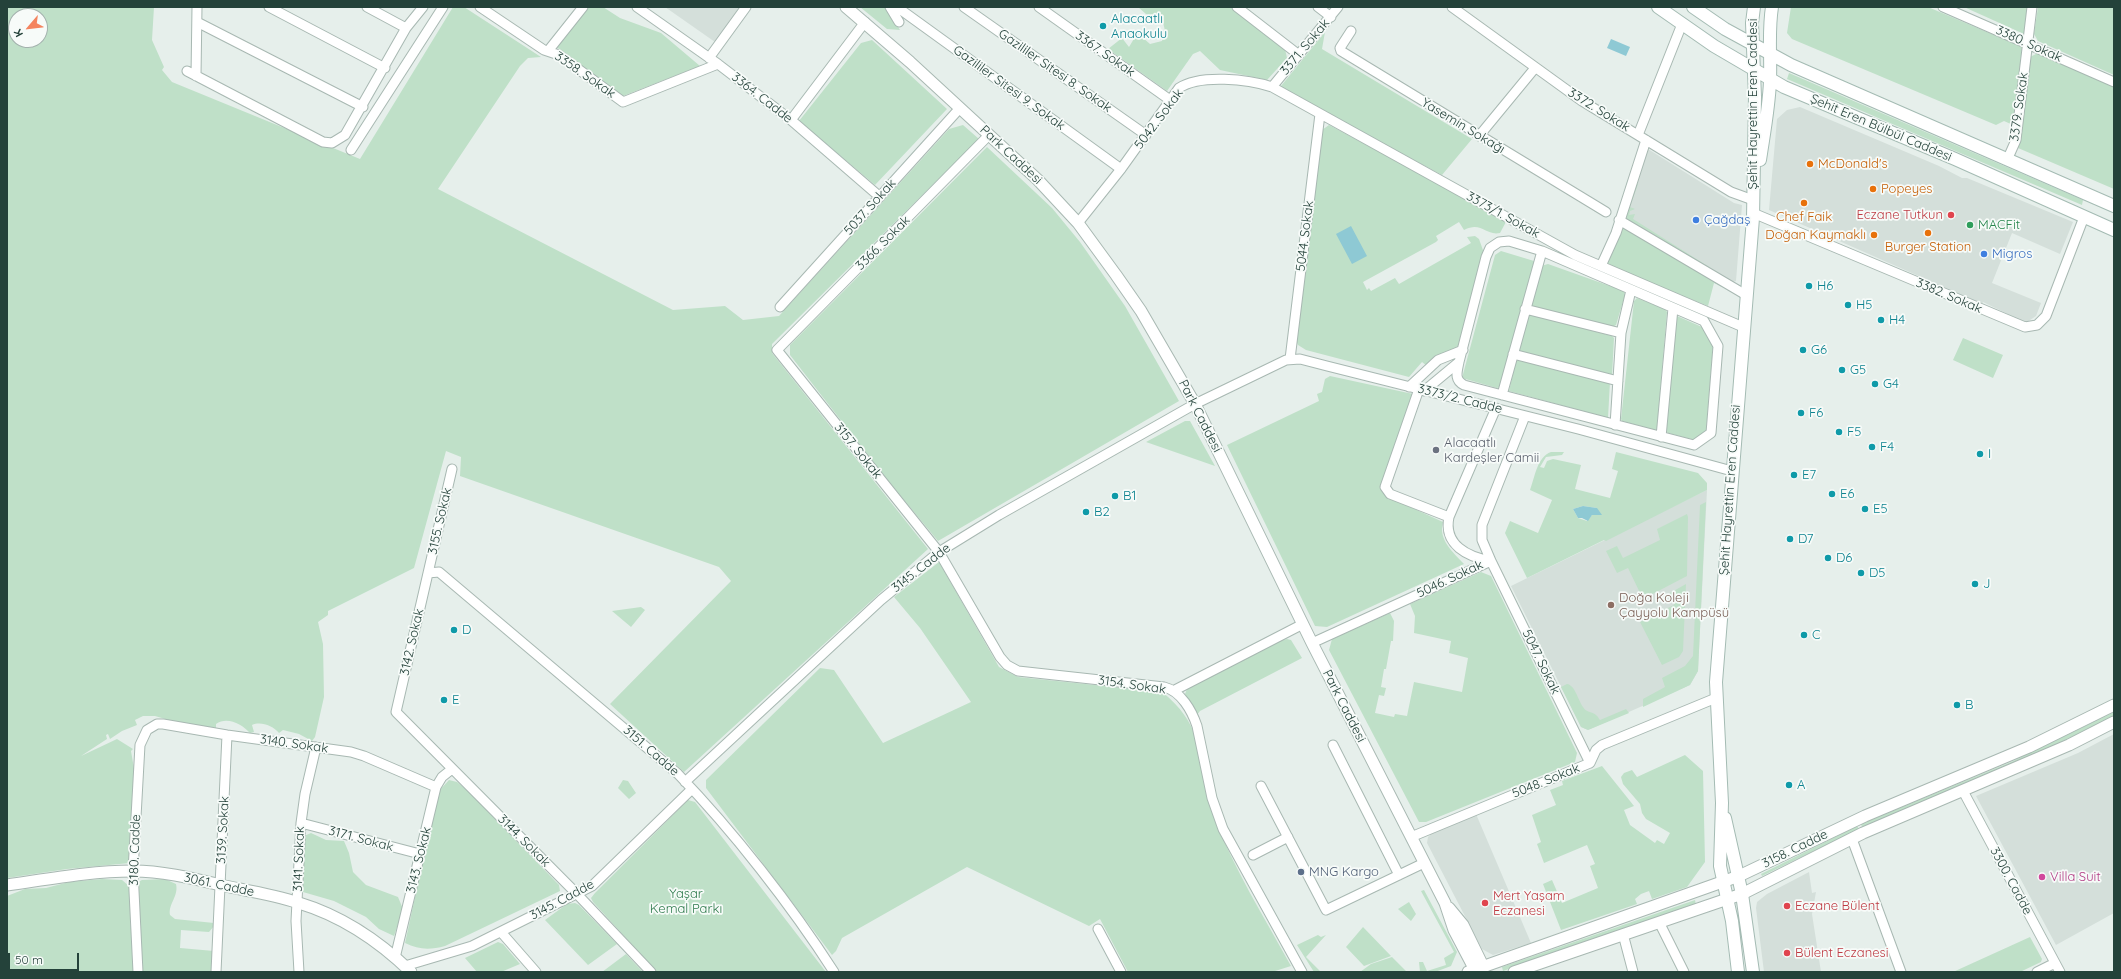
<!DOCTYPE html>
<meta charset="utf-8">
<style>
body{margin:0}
#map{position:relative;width:2121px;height:979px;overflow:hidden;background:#e6efeb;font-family:Quicksand,sans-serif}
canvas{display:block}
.frame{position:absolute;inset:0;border:8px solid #24423a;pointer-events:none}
.north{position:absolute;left:8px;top:8px;width:40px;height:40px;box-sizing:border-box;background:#f7fbf9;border:1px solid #a3b1ad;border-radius:50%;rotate:242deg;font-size:11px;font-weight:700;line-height:16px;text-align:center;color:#24423a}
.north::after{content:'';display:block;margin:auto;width:14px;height:18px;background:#f4845f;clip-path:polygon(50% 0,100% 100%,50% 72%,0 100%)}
.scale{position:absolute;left:8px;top:953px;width:71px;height:18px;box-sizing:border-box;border:2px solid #24423a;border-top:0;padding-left:5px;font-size:12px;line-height:14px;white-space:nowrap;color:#24423a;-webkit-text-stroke:3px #f7fbf9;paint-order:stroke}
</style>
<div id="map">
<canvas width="2121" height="979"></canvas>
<div class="frame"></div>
<div class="north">K</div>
<div class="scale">50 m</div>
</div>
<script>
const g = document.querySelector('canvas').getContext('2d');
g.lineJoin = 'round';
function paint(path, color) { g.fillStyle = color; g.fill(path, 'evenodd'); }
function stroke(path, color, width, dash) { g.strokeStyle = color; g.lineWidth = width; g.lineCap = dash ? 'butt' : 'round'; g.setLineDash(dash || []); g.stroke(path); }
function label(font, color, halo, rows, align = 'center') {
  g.font = font + ' Quicksand,sans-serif'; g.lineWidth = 3.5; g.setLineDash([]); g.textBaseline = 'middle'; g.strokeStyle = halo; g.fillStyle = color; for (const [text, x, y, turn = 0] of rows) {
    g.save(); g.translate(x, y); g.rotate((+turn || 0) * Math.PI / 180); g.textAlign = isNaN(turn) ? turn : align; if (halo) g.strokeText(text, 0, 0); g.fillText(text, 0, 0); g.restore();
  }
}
const built = new Path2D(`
 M 665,7 L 740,7 L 715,42 Z
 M 1800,107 L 1939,166 L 1962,178 L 1967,178 L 2073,222 L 2060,254 L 2012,233 L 1992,283 L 2041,303 L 2036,316 L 2027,322 L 2024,322 L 1983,302 L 1982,304 L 1769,210 L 1777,119 L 1787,110 Z
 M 1648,149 L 1734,203 L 1742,205 L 1736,281 L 1733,282 L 1725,277 L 1626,216 Z
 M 1707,490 L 1698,671 L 1690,685 L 1588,730 L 1581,727 L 1511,586 Z
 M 2114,734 L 2114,913 L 2056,945 L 1976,796 L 2078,753 Z
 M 1476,814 L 1531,943 L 1493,955 L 1482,949 L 1427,843 L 1428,837 L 1431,834 Z
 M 1809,872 L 1812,893 L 1816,892 L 1812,914 L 1821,972 L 1764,972 L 1756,908 L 1757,902 L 1767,894 Z`);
const green = new Path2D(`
 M 7,7 L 154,7 L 152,40 L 164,67 L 162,70 L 172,82 L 360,159 L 453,7 L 464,7 L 541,57 L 528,58 L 520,66 L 438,189 L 673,310 L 725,306 L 743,320 L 779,316 L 949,129 L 963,125 L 979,139 L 772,344 L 772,353 L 928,549 L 684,772 L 610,704 L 731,581 L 719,567 L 460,476 L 461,457 L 446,451 L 414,568 L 328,611 L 328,615 L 318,622 L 323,644 L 324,697 L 315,737 L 312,741 L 299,734 L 283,730 L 279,733 C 273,726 261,721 252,725 L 254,732 L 250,733 C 242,724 227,716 216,724 L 216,729 L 172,721 L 155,716 L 143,716 L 135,720 L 137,725 L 122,731 L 110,739 L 108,734 L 106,735 L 107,739 L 81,756 L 117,739 L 133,749 L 131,751 L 136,780 L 130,863 L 67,869 L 7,878 ZM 16,16 L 40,16 L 40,40 L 16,40 Z
 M 587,7 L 603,7 L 620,18 L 661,33 L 700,66 L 623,96 L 555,46 Z
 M 860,7 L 885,7 L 900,30 L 887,29 Z
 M 1138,7 L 1231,7 L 1285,49 L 1287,58 L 1267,80 L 1220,70 L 1200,51 L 1193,54 L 1167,91 L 1108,49 L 1122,38 L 1129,47 L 1135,37 L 1142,37 L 1150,44 L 1162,41 L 1165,31 L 1163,22 L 1146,14 Z
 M 1791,7 L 1928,7 L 2022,47 L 2013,125 L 2004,121 L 1996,125 L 1792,39 L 1787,33 Z
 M 1964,7 L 2027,7 L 2024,34 Z
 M 2038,7 L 2114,7 L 2114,75 L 2038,41 L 2034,34 Z
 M 1325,32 L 1322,49 L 1472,139 L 1442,175 L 1282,90 L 1281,86 Z
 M 872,40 L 947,109 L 875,185 L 799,121 L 861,43 Z
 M 2036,54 L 2040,54 L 2114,86 L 2114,189 L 2018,148 L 2030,57 Z
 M 1789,73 L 2083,200 L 2082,205 L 1787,79 Z
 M 1329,125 L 1507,220 L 1500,233 C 1485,236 1482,221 1464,230 L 1459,222 L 1436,236 L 1438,240 L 1436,242 L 1363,282 L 1367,290 L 1369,288 L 1371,291 L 1395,278 L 1399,284 L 1471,243 L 1467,237 L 1475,236 L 1479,239 L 1484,253 L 1457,349 L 1436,357 L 1427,366 L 1422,362 L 1409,377 L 1306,350 L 1298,345 L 1295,338 L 1322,130 Z
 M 987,147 L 1052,208 L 1080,242 L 1125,306 L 1179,401 L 938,541 L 885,477 L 790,355 L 790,345 Z
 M 1627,182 L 1638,184 L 1630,207 L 1635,209 L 1630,211 L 1629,215 L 1635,214 L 1633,219 L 1733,282 L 1722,287 L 1714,283 L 1708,306 L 1597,262 L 1613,231 Z
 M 1501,251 L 1534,261 L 1500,387 L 1497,388 L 1462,378 L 1495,255 Z
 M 1548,264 L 1624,291 L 1625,295 L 1616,325 L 1612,327 L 1530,306 L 1541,266 Z
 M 1637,298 L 1665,309 L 1667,312 L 1657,429 L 1655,430 L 1622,421 L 1621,419 L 1634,301 Z
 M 1530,314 L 1612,336 L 1614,338 L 1612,376 L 1519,351 L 1527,315 Z
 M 1677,316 L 1702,327 L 1713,346 L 1706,432 L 1695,440 L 1668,433 L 1666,431 Z
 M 1963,338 L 2003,355 L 1993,378 L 1953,360 Z
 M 1517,357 L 1610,382 L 1608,418 L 1509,391 Z
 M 1330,376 L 1413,394 L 1382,482 L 1382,489 L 1386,496 L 1443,522 C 1438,540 1453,552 1464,564 L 1327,627 L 1315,626 L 1227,445 L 1319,401 L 1317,394 L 1322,392 L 1325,379 Z
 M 1185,421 L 1190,421 L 1215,466 L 1146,442 Z
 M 1551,452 L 1564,452 L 1562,455 L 1546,457 L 1540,467 L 1544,468 L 1547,461 L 1553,459 L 1581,465 L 1575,489 L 1610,498 L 1618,471 L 1612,469 L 1616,452 L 1698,473 L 1707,483 L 1707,490 L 1606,541 L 1604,540 L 1527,578 L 1505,533 L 1510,521 L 1538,533 L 1552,500 L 1530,490 C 1535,477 1537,457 1551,452 ZM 1583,506 L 1597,508 L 1597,514 L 1592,515 L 1587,521 L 1578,518 L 1573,509 Z
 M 1706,502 L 1698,671 L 1690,685 L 1643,707 L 1643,699 L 1665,687 L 1662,678 L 1685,666 L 1693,656 L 1700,505 Z
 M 1687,514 L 1688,517 L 1687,576 L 1643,599 L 1628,568 L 1617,573 L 1606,551 L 1617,546 L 1623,558 L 1660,540 L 1657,529 Z
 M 939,562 L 999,667 L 1018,677 L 1162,692 C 1200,722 1199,750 1208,794 C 1210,801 1211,810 1214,817 C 1234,869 1264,917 1291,966 L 1272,972 L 1128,972 L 1100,919 L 1089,926 L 967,867 L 842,938 L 836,951 L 832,955 L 706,788 L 706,780 L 820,668 L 834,670 L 883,743 L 971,702 L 920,628 L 894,597 Z
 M 1481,572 L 1491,576 L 1577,753 L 1575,762 L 1426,822 L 1419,822 L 1329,650 L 1332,639 L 1390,613 L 1394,621 L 1393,641 L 1391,641 L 1386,669 L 1384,669 L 1381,687 L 1386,688 L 1384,696 L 1379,695 L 1375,713 L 1394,717 L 1395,714 L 1407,716 L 1414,682 L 1462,692 L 1468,658 L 1449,653 L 1451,641 L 1414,633 L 1415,616 L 1410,604 Z
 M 1686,584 L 1683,651 L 1679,657 L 1662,665 L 1640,622 L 1674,605 L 1670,593 Z
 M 641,607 L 645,610 L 631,627 L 612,611 Z
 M 1287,639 L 1291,640 L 1302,658 L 1200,711 L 1197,715 L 1185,694 L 1187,689 L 1277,642 Z
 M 1567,684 C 1575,685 1578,700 1583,707 C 1588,715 1594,709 1600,720 L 1626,709 L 1629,713 L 1588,730 L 1581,727 L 1561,687 Z
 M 2114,712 L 2114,717 L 2012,765 L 1862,827 L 1861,824 L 2011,762 Z
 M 1685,755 L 1703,771 L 1705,862 L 1687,887 L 1652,899 L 1649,891 L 1641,894 L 1635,899 L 1637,904 L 1561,930 L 1543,884 L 1552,880 L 1562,903 L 1598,888 L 1590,866 L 1595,864 L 1587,845 L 1544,863 L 1537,844 L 1541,842 L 1532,815 L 1556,805 L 1550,790 L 1563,785 L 1562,781 L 1602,766 L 1634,806 L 1624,810 L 1630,825 L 1655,843 L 1657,840 L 1664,844 L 1670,833 L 1646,819 L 1642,813 L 1640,804 L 1623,784 L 1621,777 L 1624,773 L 1632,770 L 1637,777 Z
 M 449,780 L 457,782 L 468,791 L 559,885 L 560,891 L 445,946 C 430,950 419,950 405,943 L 438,792 Z
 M 623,780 L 628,781 L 636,793 L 629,799 L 618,788 Z
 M 688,800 L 695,802 L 826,972 L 657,972 L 593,902 L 591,898 L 595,893 Z
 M 1857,826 L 1859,829 L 1762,876 L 1761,874 Z
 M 311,833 L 326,840 L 344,841 L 349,853 L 353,872 L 366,885 L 398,897 L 403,909 L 394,936 L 379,929 L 366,917 L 334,901 L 303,892 L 304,836 Z
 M 102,879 L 122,880 L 129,886 L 131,896 L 130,920 L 134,955 L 133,972 L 7,972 L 7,896 L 25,889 L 46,888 L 69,882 Z
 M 165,879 L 176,884 C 179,896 168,904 170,915 L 175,919 L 214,923 L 214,926 L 209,932 L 181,930 L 180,948 L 214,951 L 213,972 L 142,972 L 136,883 L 142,880 Z
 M 1424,890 L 1457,952 L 1451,966 L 1435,972 L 1420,972 L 1419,962 L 1423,962 L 1427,971 L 1446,965 L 1444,958 L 1454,952 L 1421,891 Z
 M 1695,900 L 1696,905 L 1503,971 L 1502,967 Z
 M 1409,902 L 1416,914 L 1411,921 L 1398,909 Z
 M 575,903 L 579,905 L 617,944 L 588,965 L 545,920 L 567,904 Z
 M 1363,927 L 1391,956 L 1364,966 L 1346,947 Z
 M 1318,935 L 1321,937 L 1326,935 L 1306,957 L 1321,972 L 1314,972 L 1297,945 Z
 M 2030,937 L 2042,959 L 2041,962 L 2020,972 L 1953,972 Z
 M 498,942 L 503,944 L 520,964 L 501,972 L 477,972 L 465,958 Z
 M 626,954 L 643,972 L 602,972 Z
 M 1392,957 L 1407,972 L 1360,972 L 1371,964 Z`);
const water = new Path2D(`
 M 1611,39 L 1630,47 L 1626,56 L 1607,48 Z
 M 1351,226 L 1367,256 L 1352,264 L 1336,234 Z
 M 1583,506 L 1597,508 L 1602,515 L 1592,515 L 1588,521 L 1582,518 L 1578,518 L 1573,509 Z`);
const minor = new Path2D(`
 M 269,7 L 385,68
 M 367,7 L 406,28
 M 480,7 L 544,50 L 559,55 L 623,102 L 718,64
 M 637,7 L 718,64 L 791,120 L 880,197
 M 890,7 L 899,22
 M 897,7 L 1121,169
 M 964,7 L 1146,135
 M 1039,7 L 1170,100
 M 1237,7 L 1299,55
 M 1318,7 L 1331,17
 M 1452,7 L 1582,101 L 1731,192 L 1753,200
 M 1943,7 L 2114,82
 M 197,22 L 363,107
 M 1351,31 L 1340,48 L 1341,51 L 1606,212
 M 548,51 L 583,7
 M 709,58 L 746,7
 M 187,71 L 323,142 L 332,143 L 345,135 L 406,28 L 423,7
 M 196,76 L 197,7
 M 1272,87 L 1338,7
 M 791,120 L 865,22
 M 989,135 L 777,350 L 939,552 L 1000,657 L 1007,665 L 1018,671 L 1164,687 C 1181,691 1192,711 1197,726 L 1212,798 L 1223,829 L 1302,972
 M 1638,135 L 1682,24
 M 1479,136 L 1535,68
 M 351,150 L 443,7
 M 2008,158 L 2016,140 L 2032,7
 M 1753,213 L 2025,327 L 2037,325 L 2046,316 L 2084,217
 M 1619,220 L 1746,295
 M 1078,223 L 1121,169 L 1179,88 C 1200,74 1248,79 1272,87 L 1575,255 L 1743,327
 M 1601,266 L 1616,233 L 1646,140
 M 780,307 L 960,108
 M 1525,309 L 1621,333
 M 1513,354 L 1618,381
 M 1290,359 L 1320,114
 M 1409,387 L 1438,360 L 1463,350
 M 1419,389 L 1385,487 L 1390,494 L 1449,517
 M 1424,391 L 1459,362 L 1486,257 L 1490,248 L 1499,242 L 1509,241 L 1542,251 L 1704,321 L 1718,346 L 1711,433 L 1694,445 L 1464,385 C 1454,380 1457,372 1459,362
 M 1502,395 L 1542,251
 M 1496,408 L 1449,517 C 1443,545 1468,557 1491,561 L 1590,763
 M 1615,425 L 1621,333 L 1631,290
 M 1661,437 L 1673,308
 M 452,469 L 396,712 L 577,894 L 651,972
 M 428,573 L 439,572 L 678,774 C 733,831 791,905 834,972
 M 1312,643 L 1491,561 L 1482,540 L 1482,525 L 1525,416
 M 1173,691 L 1303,624
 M 1333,745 L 1399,875
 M 685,782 L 881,600 L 939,552 L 999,515 L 1195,404 L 1286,360 L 1300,359 L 1327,366 L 1578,429 L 1732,471
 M 1261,786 L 1326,910 L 1424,863
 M 1963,791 L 2060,972
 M 301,823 L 420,854
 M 1411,837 L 1590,763 L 1596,750 L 1602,745 L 1716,698
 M 1852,839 L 1901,972
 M 1253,855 L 1288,837
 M 1659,922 L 1684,972
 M 1098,929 L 1121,972
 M 501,932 L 536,972
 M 1623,934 L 1633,972
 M 395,958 L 436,787 L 442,777 L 452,769
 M 405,966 L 472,946 L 592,886 L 692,789
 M 138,972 L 133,871 L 140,745 L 147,730 L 157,724 L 163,724 L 227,735 L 351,752 L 364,756 L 436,787
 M 216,972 L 227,735
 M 299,972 L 296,921 L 301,823 L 305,794 L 316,747
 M 2037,972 L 2055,963`);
const tertiary = new Path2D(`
 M 846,7 L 910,62 L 1038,180 L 1078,223 L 1116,275 L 1141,311 L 1195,404 L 1312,643 L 1445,903 L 1454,930 L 1476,972
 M 7,885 C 49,879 91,871 133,871 C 164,871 195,879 225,886 C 250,891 275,895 299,903 C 342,916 379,941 411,972
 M 1449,908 L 1463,925 L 1483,966 L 1483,972
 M 1468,972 L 1739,876 L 1865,816 L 2029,747 L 2114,705
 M 1514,972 L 1742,894 L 1863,833 L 2069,745 L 2114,722`);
const secondary = new Path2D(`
 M 1658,7 L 1714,46 L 1784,87 L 1955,159 L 2114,230
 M 1693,7 L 1725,29 L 1791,65 L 2114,206
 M 1760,160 C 1764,133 1769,107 1770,81 C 1771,56 1768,32 1772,7
 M 1725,818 L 1742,894 L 1753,972
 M 1738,972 L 1732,921 L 1720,866 L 1722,803 L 1716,682 L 1753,218 L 1755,97 L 1752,23 L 1754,7`);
const markers = [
 [1103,26,4,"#0f9aa8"],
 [1810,164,4,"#e8710a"],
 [1873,189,4,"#e8710a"],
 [1804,203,4,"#e8710a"],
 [1951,215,4,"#e0444e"],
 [1696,220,4,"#3f7fe0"],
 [1970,225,4,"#2e9e5b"],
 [1928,233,4,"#e8710a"],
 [1874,235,4,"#e8710a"],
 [1984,254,4,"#3f7fe0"],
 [1809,286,4,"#0f9aa8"],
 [1848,305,4,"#0f9aa8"],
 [1881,320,4,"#0f9aa8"],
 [1803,350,4,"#0f9aa8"],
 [1842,370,4,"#0f9aa8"],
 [1875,384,4,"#0f9aa8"],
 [1801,413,4,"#0f9aa8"],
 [1839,432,4,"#0f9aa8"],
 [1872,447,4,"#0f9aa8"],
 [1436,450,4,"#6b7280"],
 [1980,454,4,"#0f9aa8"],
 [1794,475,4,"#0f9aa8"],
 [1832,494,4,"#0f9aa8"],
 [1115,496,4,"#0f9aa8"],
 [1865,509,4,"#0f9aa8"],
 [1086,512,4,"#0f9aa8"],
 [1790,539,4,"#0f9aa8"],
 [1828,558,4,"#0f9aa8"],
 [1861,573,4,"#0f9aa8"],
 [1975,584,4,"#0f9aa8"],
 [1611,605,4,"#8d6e63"],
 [454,630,4,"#0f9aa8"],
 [1804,635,4,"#0f9aa8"],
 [444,700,4,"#0f9aa8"],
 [1957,705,4,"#0f9aa8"],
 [1789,785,4,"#0f9aa8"],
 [1301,872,4,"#5c6f8a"],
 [2042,877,4,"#d1479c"],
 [1485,903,4,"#e0444e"],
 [1787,906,4,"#e0444e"],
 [1787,953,4,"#e0444e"]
];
const cultureNames = [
 ["Alacaatlı",1111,19],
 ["Anaokulu",1111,34],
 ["H6",1817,286],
 ["H5",1856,305],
 ["H4",1889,320],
 ["G6",1811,350],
 ["G5",1850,370],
 ["G4",1883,384],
 ["F6",1809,413],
 ["F5",1847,432],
 ["F4",1880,447],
 ["I",1988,454],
 ["E7",1802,475],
 ["E6",1840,494],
 ["B1",1123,496],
 ["E5",1873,509],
 ["B2",1094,512],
 ["D7",1798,539],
 ["D6",1836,558],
 ["D5",1869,573],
 ["J",1983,584],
 ["D",462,630],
 ["C",1812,635],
 ["E",452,700],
 ["B",1965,705],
 ["A",1797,785]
];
const streetNames = [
 ["3380. Sokak",2029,44,24],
 ["3371. Sokak",1305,47,-50],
 ["3367. Sokak",1105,54,35],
 ["Gazililer Sitesi 8. Sokak",1055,71,35],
 ["3358. Sokak",585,75,35],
 ["Gazililer Sitesi 9. Sokak",1009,88,36],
 ["3364. Cadde",762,98,38],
 ["Şehit Hayrettin Eren Caddesi",1753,104,-90],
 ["3379. Sokak",2019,107,-82],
 ["3372. Sokak",1599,110,32],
 ["5042. Sokak",1159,119,-53],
 ["Yasemin Sokağı",1463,126,31],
 ["Şehit Eren Bülbül Caddesi",1881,128,23],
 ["Park Caddesi",1011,155,43],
 ["5037. Sokak",870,207,-48],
 ["3373/1. Sokak",1503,215,29],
 ["5044. Sokak",1305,236,-83],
 ["3366. Sokak",883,243,-45],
 ["3382. Sokak",1949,296,23],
 ["3373/2. Cadde",1460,399,14],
 ["Park Caddesi",1200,416,63],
 ["3157. Sokak",858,451,51],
 ["Şehit Hayrettin Eren Caddesi",1730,490,-86],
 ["3155. Sokak",440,521,-77],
 ["3145. Cadde",921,568,-38],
 ["5046. Sokak",1450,579,-25],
 ["3142. Sokak",412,642,-77],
 ["5047. Sokak",1541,662,64],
 ["3154. Sokak",1132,685,8],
 ["Park Caddesi",1344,706,63],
 ["3140. Sokak",294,744,8],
 ["3151. Cadde",651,751,41],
 ["5048. Sokak",1546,781,-22],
 ["3139. Sokak",223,830,-87],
 ["3171. Sokak",361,839,15],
 ["3144. Sokak",524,841,45],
 ["3158. Cadde",1795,849,-26],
 ["3180. Cadde",135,850,-88],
 ["3141. Sokak",299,859,-88],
 ["3143. Sokak",419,860,-76],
 ["3300. Cadde",2011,881,62],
 ["3061. Cadde",219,885,12],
 ["3145. Cadde",562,900,-28]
];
const foodNames = [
 ["McDonald's",1818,164],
 ["Popeyes",1881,189],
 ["Chef Faik",1804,217,"center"],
 ["Doğan Kaymaklı",1866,235,"right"],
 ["Burger Station",1928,247,"center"]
];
const healthNames = [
 ["Eczane Tutkun",1943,215,"right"],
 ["Mert Yaşam",1493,896],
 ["Eczanesi",1493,911],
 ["Eczane Bülent",1795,906],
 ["Bülent Eczanesi",1795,953]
];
const shopNames = [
 ["Çağdaş",1704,220],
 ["Migros",1992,254]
];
const leisureNames = [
 ["MACFit",1978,225]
];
const worshipNames = [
 ["Alacaatlı",1444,443],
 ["Kardeşler Camii",1444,458]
];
const educationNames = [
 ["Doğa Koleji",1619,598],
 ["Çayyolu Kampüsü",1619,613]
];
const serviceNames = [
 ["MNG Kargo",1309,872]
];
const hotelNames = [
 ["Villa Suit",2050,877]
];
const parkNames = [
 ["Yaşar",686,894],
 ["Kemal Parkı",686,909]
];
paint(built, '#d4dfda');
paint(green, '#bfe0c8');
paint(water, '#8ec9d4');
stroke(minor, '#a8b8b2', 11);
stroke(tertiary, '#a8b8b2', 13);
stroke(secondary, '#a4bbb3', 14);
stroke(minor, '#fff', 9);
stroke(tertiary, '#fff', 11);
stroke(secondary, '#fff', 12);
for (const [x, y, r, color] of markers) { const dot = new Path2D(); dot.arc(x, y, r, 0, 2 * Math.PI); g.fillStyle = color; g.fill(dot); stroke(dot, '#f7fbf9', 1.5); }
label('13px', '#0d838f', '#f7fbf9', cultureNames, 'left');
label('13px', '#24423a', '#f7fbf9', streetNames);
label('13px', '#c56008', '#f7fbf9', foodNames, 'left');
label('13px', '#be3a42', '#f7fbf9', healthNames, 'left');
label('13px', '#366cbe', '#f7fbf9', shopNames, 'left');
label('13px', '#27864d', '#f7fbf9', leisureNames, 'left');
label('13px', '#5b616d', '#f7fbf9', worshipNames, 'left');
label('13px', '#785e54', '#f7fbf9', educationNames, 'left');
label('13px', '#4e5e75', '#f7fbf9', serviceNames, 'left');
label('13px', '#b23c85', '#f7fbf9', hotelNames, 'left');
label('13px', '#2d7a4b', '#f7fbf9', parkNames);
</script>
